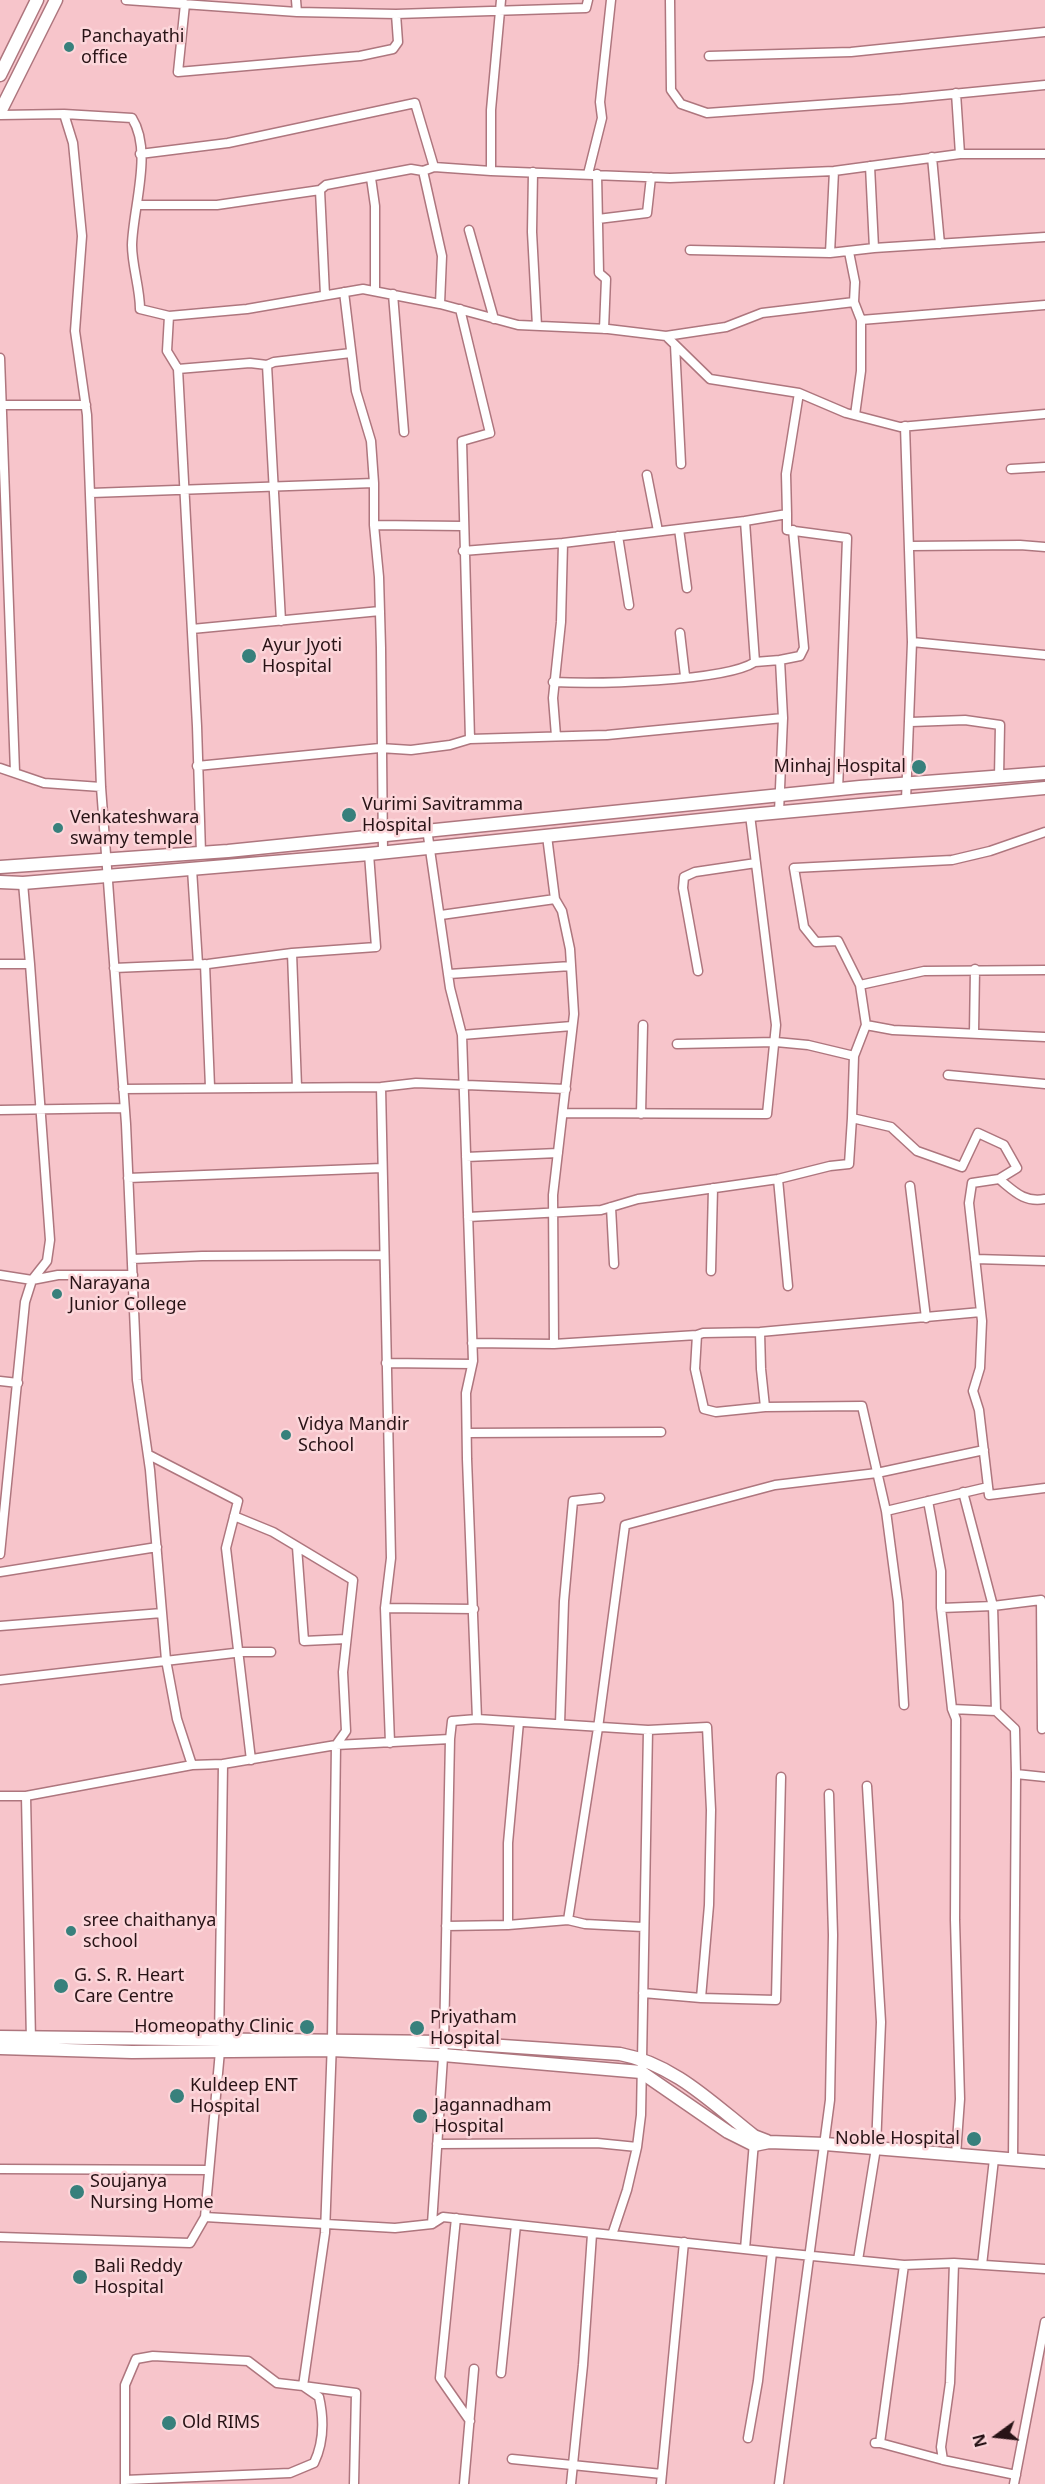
<!DOCTYPE html>
<style>
body{margin:0}
#map{position:relative;width:1045px;height:2484px;overflow:hidden;background:#f7c5cb;font-family:"Noto Sans",sans-serif}
canvas{display:block}
.north{position:absolute;left:967px;top:2406px;width:60px;height:60px;-webkit-text-stroke:4px #fcd6da;paint-order:stroke;rotate:255deg;font-size:16px;font-weight:700;line-height:24px;text-align:center;color:#281316}
.north::after{content:'';display:block;margin:auto;width:21px;height:27px;background:#281316;clip-path:polygon(50% 0,100% 100%,50% 72%,0 100%)}
</style>
<div id="map">
<canvas width="1045" height="2484"></canvas>
<div class="north">N</div>
</div>
<script>
const g = document.querySelector('canvas').getContext('2d');
g.lineJoin = 'round';
function stroke(path, color, width, dash) { g.strokeStyle = color; g.lineWidth = width; g.lineCap = dash ? 'butt' : 'round'; g.setLineDash(dash || []); g.stroke(path); }
function label(font, color, halo, rows, align = 'center') {
  g.font = font + ' "Noto Sans",sans-serif'; g.lineWidth = 5; g.setLineDash([]); g.textBaseline = 'middle'; g.strokeStyle = halo; g.fillStyle = color; for (const [text, x, y, turn = 0] of rows) {
    g.save(); g.translate(x, y); g.rotate((+turn || 0) * Math.PI / 180); g.textAlign = isNaN(turn) ? turn : align; if (halo) g.strokeText(text, 0, 0); g.fillText(text, 0, 0); g.restore();
  }
}
const street = new Path2D(`
 M 126,0 L 297,12 L 396,14 L 586,8 L 588,0
 M 296,0 L 297,12
 M 501,0 L 491,110 L 491,171 L 670,178 L 834,171 L 960,154 L 1045,154
 M 670,0 L 671,90 L 681,104 L 707,113 L 901,99 L 1045,85
 M 185,4 L 178,72 L 360,56 L 393,49 L 398,42 L 396,14
 M 709,56 L 851,52 L 1045,32
 M 956,93 L 960,154
 M 64,114 L 73,143 L 82,236 L 75,331 L 87,415 L 101,787 L 126,1124 L 137,1380 L 150,1470 L 166,1660 L 177,1719 L 192,1765 L 223,1764 L 219,2041
 M 0,115 L 64,114 L 132,118 C 153,151 133,207 132,245 C 132,266 140,288 140,309 L 169,316 L 247,309 L 363,289 L 440,304 L 518,325 L 608,329 L 666,336 L 710,379 L 799,393 L 846,413 L 900,427 L 1045,414
 M 140,154 L 228,143 L 415,103 L 434,167
 M 932,157 L 940,244
 M 870,166 L 874,248
 M 423,171 L 442,256 L 440,304
 M 533,172 L 532,232 L 537,326
 M 588,174 L 602,118 L 600,102 L 611,0
 M 597,174 L 599,273 L 606,279 L 604,329
 M 371,178 L 375,206 L 375,291
 M 320,190 L 325,295
 M 137,205 L 217,205 L 320,190 L 326,185 L 411,169 L 423,171 L 434,167 L 491,171
 M 598,219 L 647,213 L 651,177
 M 469,230 L 494,319
 M 690,250 L 830,253 L 874,248 L 1045,237
 M 849,252 L 855,282 L 854,302 L 861,320 L 861,371 L 855,415
 M 830,253 L 834,171
 M 344,292 L 356,391 L 371,441 L 374,483 L 374,525 L 379,577 L 381,648 L 383,853
 M 393,294 L 404,432
 M 460,309 L 490,433 L 462,441 L 470,739
 M 169,316 L 167,351 L 178,369 L 197,726 L 201,853
 M 861,320 L 1045,305
 M 666,336 L 726,327 L 762,313 L 854,302
 M 675,345 L 681,464
 M 0,358 L 15,772
 M 267,365 L 281,621
 M 178,369 L 250,363 L 267,365 L 274,362 L 351,353
 M 0,405 L 86,405
 M 905,426 L 912,642 L 906,800
 M 1011,469 L 1045,467
 M 647,475 L 658,531
 M 91,493 L 374,483
 M 787,514 L 786,474 L 799,393
 M 745,521 L 787,514 L 787,530 L 847,538 L 838,791
 M 374,525 L 462,526
 M 679,529 L 687,588
 M 618,536 L 629,605
 M 910,546 L 1020,545 L 1045,547
 M 463,551 L 563,543
 M 192,629 L 380,611
 M 680,633 L 685,676
 M 912,642 L 1045,655
 M 780,660 L 800,656 L 804,648 L 793,530
 M 553,682 C 593,684 724,682 755,662
 M 911,722 L 965,720 L 1000,725 L 999,777
 M 556,736 L 553,698 L 561,622 L 563,543 L 745,521 L 755,662 L 780,660 L 783,718
 M 197,766 L 380,748 L 411,750 L 450,745 L 470,739 L 607,735 L 783,718 L 779,812
 M 0,768 L 44,783 L 101,787
 M 427,829 L 450,988 L 462,1035 L 473,1361 L 466,1393 L 467,1459 L 477,1719 L 452,1721 L 450,1739
 M 192,869 L 198,964
 M 441,915 L 555,899
 M 292,953 L 297,1087
 M 0,964 L 30,964 L 23,883
 M 205,964 L 210,1087
 M 114,968 L 208,964 L 292,953 L 376,947 L 369,854
 M 698,971 L 683,888 L 684,877 L 695,872 L 756,863
 M 449,974 L 571,966
 M 860,985 L 924,971 L 1045,970
 M 866,1025 L 893,1030 L 1045,1037
 M 974,1033 L 975,969
 M 462,1035 L 572,1026
 M 677,1044 L 776,1042 L 808,1045 L 854,1056 L 852,1118
 M 854,1056 L 866,1025 L 860,985 L 838,941 L 816,942 L 804,927 L 794,868 L 952,860 L 990,851 L 1045,832
 M 948,1075 L 1045,1084
 M 381,1087 L 391,1558 L 385,1608 L 390,1743
 M 123,1089 L 381,1087 L 416,1083 L 566,1089
 M 0,1110 L 124,1108
 M 564,1113 L 767,1114 L 776,1025 L 750,815
 M 641,1114 L 643,1025
 M 466,1157 L 558,1153
 M 128,1178 L 382,1168
 M 778,1179 L 788,1286
 M 999,1179 C 1014,1191 1024,1203 1045,1199
 M 910,1186 L 926,1318
 M 611,1207 L 614,1264
 M 468,1217 L 601,1210 L 638,1199 L 778,1179 L 830,1166 L 849,1164 L 852,1118 L 891,1127 L 917,1151 L 962,1167 L 978,1133 L 1004,1145 L 1017,1168 L 999,1179 L 972,1183 L 969,1203 L 982,1321 L 980,1368 L 973,1391 L 979,1410 L 989,1495 L 1045,1488
 M 132,1259 L 202,1256 L 383,1255
 M 975,1259 L 1045,1261
 M 711,1271 L 713,1188
 M 0,1275 L 32,1280 L 47,1261 L 50,1240 L 30,964
 M 760,1332 L 761,1369 L 765,1407
 M 697,1335 L 695,1369 L 704,1409 L 716,1412 L 765,1407 L 862,1406 L 886,1511 L 898,1602 L 904,1705
 M 472,1343 L 554,1344 L 553,1195 L 574,1014 L 570,949 L 562,911 L 555,899 L 547,836
 M 554,1344 L 697,1335 L 703,1333 L 760,1332 L 981,1312
 M 386,1363 L 472,1364
 M 0,1381 L 18,1383
 M 467,1433 L 661,1432
 M 149,1455 L 238,1501 L 226,1548 L 251,1760
 M 963,1492 L 993,1606 L 1041,1600 L 1042,1729
 M 928,1501 L 941,1571 L 941,1608 L 952,1709
 M 886,1511 L 988,1487
 M 234,1516 L 273,1532 L 353,1580 L 343,1672 L 346,1731 L 336,1745
 M 297,1547 L 304,1641 L 346,1639
 M 0,1554 L 25,1302 L 32,1280 L 58,1275 L 133,1275
 M 0,1572 L 157,1547
 M 385,1608 L 474,1609
 M 941,1608 L 993,1606 L 996,1711
 M 0,1626 L 162,1613
 M 0,1680 L 243,1652 L 271,1652
 M 477,1719 L 648,1730 L 641,2115 L 637,2147 L 627,2190 L 612,2235
 M 519,1722 L 508,1843 L 508,1925 L 568,1920 L 598,1728 L 625,1525 L 775,1485 L 877,1473 L 984,1450
 M 560,1724 L 564,1601 L 573,1501 L 600,1498
 M 336,1745 L 450,1739 L 444,2042 L 432,2224 L 443,2217 L 772,2252 L 758,2381 L 748,2438
 M 223,1764 L 336,1745 L 332,2041 L 325,2233 L 303,2386 L 356,2393 L 354,2484
 M 0,1796 L 26,1796
 M 568,1920 L 585,1924 L 643,1927
 M 446,1926 L 508,1925
 M 643,1993 L 701,1998 L 709,1905 L 711,1810 L 707,1727 L 648,1730
 M 701,1998 L 776,2000 L 781,1777
 M 31,2041 L 26,1796 L 192,1765
 M 437,2144 L 597,2143 L 637,2147
 M 956,2155 L 960,2099 L 955,1920 L 956,1719 L 952,1709 L 996,1711 L 1015,1729 L 1016,1774 L 1045,1777
 M 1013,2160 L 1016,1774
 M 0,2169 L 209,2170
 M 205,2217 L 220,2051
 M 456,2218 L 440,2378 L 470,2421
 M 0,2237 L 190,2243 L 205,2217 L 395,2228 L 432,2224
 M 745,2249 L 754,2142
 M 772,2252 L 904,2265 L 954,2263 L 1045,2269
 M 858,2260 L 876,2148 L 881,2022 L 867,1786
 M 982,2265 L 994,2159
 M 501,2373 L 516,2225
 M 875,2443 L 880,2443 L 904,2265
 M 880,2443 L 943,2460 L 1016,2475
 M 512,2459 L 662,2474
 M 943,2460 L 941,2447 L 950,2383 L 954,2263
 M 125,2484 L 125,2385 L 136,2359 L 153,2356 L 248,2361 L 277,2383 L 303,2386 L 319,2397 C 324,2419 324,2442 314,2463 L 290,2473 L 125,2480
 M 464,2484 L 474,2369
 M 571,2484 L 583,2365 L 592,2234
 M 661,2484 L 684,2242
 M 779,2484 L 830,2100 L 833,1935 L 829,1794
 M 1014,2484 L 1045,2322`);
const secondary = new Path2D(`
 M 0,75 L 37,0
 M 0,112 L 56,0
 M 0,867 L 228,851 L 860,787 L 1045,773
 M 0,882 L 23,883 L 369,854 L 750,815 L 1045,788
 M 0,2037 L 444,2042 L 620,2054 C 674,2064 712,2103 754,2136 L 767,2141
 M 0,2048 L 132,2052 L 331,2050 L 443,2055 L 641,2072 L 728,2132 L 754,2145 L 769,2142 L 825,2144 L 1045,2162`);
const markers = [
 [69,47,6,"#38807c"],
 [249,656,8,"#38807c"],
 [919,767,8,"#38807c"],
 [349,815,8,"#38807c"],
 [58,828,6,"#38807c"],
 [57,1294,6,"#38807c"],
 [286,1435,6,"#38807c"],
 [71,1931,6,"#38807c"],
 [61,1986,8,"#38807c"],
 [307,2027,8,"#38807c"],
 [417,2028,8,"#38807c"],
 [177,2096,8,"#38807c"],
 [420,2116,8,"#38807c"],
 [974,2139,8,"#38807c"],
 [77,2192,8,"#38807c"],
 [80,2277,8,"#38807c"],
 [169,2423,8,"#38807c"]
];
const poiNames = [
 ["Panchayathi",81,37],
 ["office",81,58],
 ["Ayur Jyoti",262,646],
 ["Hospital",262,667],
 ["Minhaj Hospital",906,767,"right"],
 ["Vurimi Savitramma",362,805],
 ["Hospital",362,826],
 ["Venkateshwara",70,818],
 ["swamy temple",70,839],
 ["Narayana",69,1284],
 ["Junior College",69,1305],
 ["Vidya Mandir",298,1425],
 ["School",298,1446],
 ["sree chaithanya",83,1921],
 ["school",83,1942],
 ["G. S. R. Heart",74,1976],
 ["Care Centre",74,1997],
 ["Priyatham",430,2018],
 ["Hospital",430,2039],
 ["Homeopathy Clinic",294,2027,"right"],
 ["Kuldeep ENT",190,2086],
 ["Hospital",190,2107],
 ["Jagannadham",434,2106],
 ["Hospital",434,2127],
 ["Noble Hospital",960,2139,"right"],
 ["Soujanya",90,2182],
 ["Nursing Home",90,2203],
 ["Bali Reddy",94,2267],
 ["Hospital",94,2288],
 ["Old RIMS",182,2423]
];
stroke(street, '#ae767e', 11);
stroke(secondary, '#ae767e', 15);
stroke(street, '#fff', 8);
stroke(secondary, '#fff', 12);
for (const [x, y, r, color] of markers) { const dot = new Path2D(); dot.arc(x, y, r, 0, 2 * Math.PI); g.fillStyle = color; g.fill(dot); stroke(dot, '#fcd6da', 2); }
label('18px', '#281316', '#fcd6da', poiNames, 'left');
</script>
